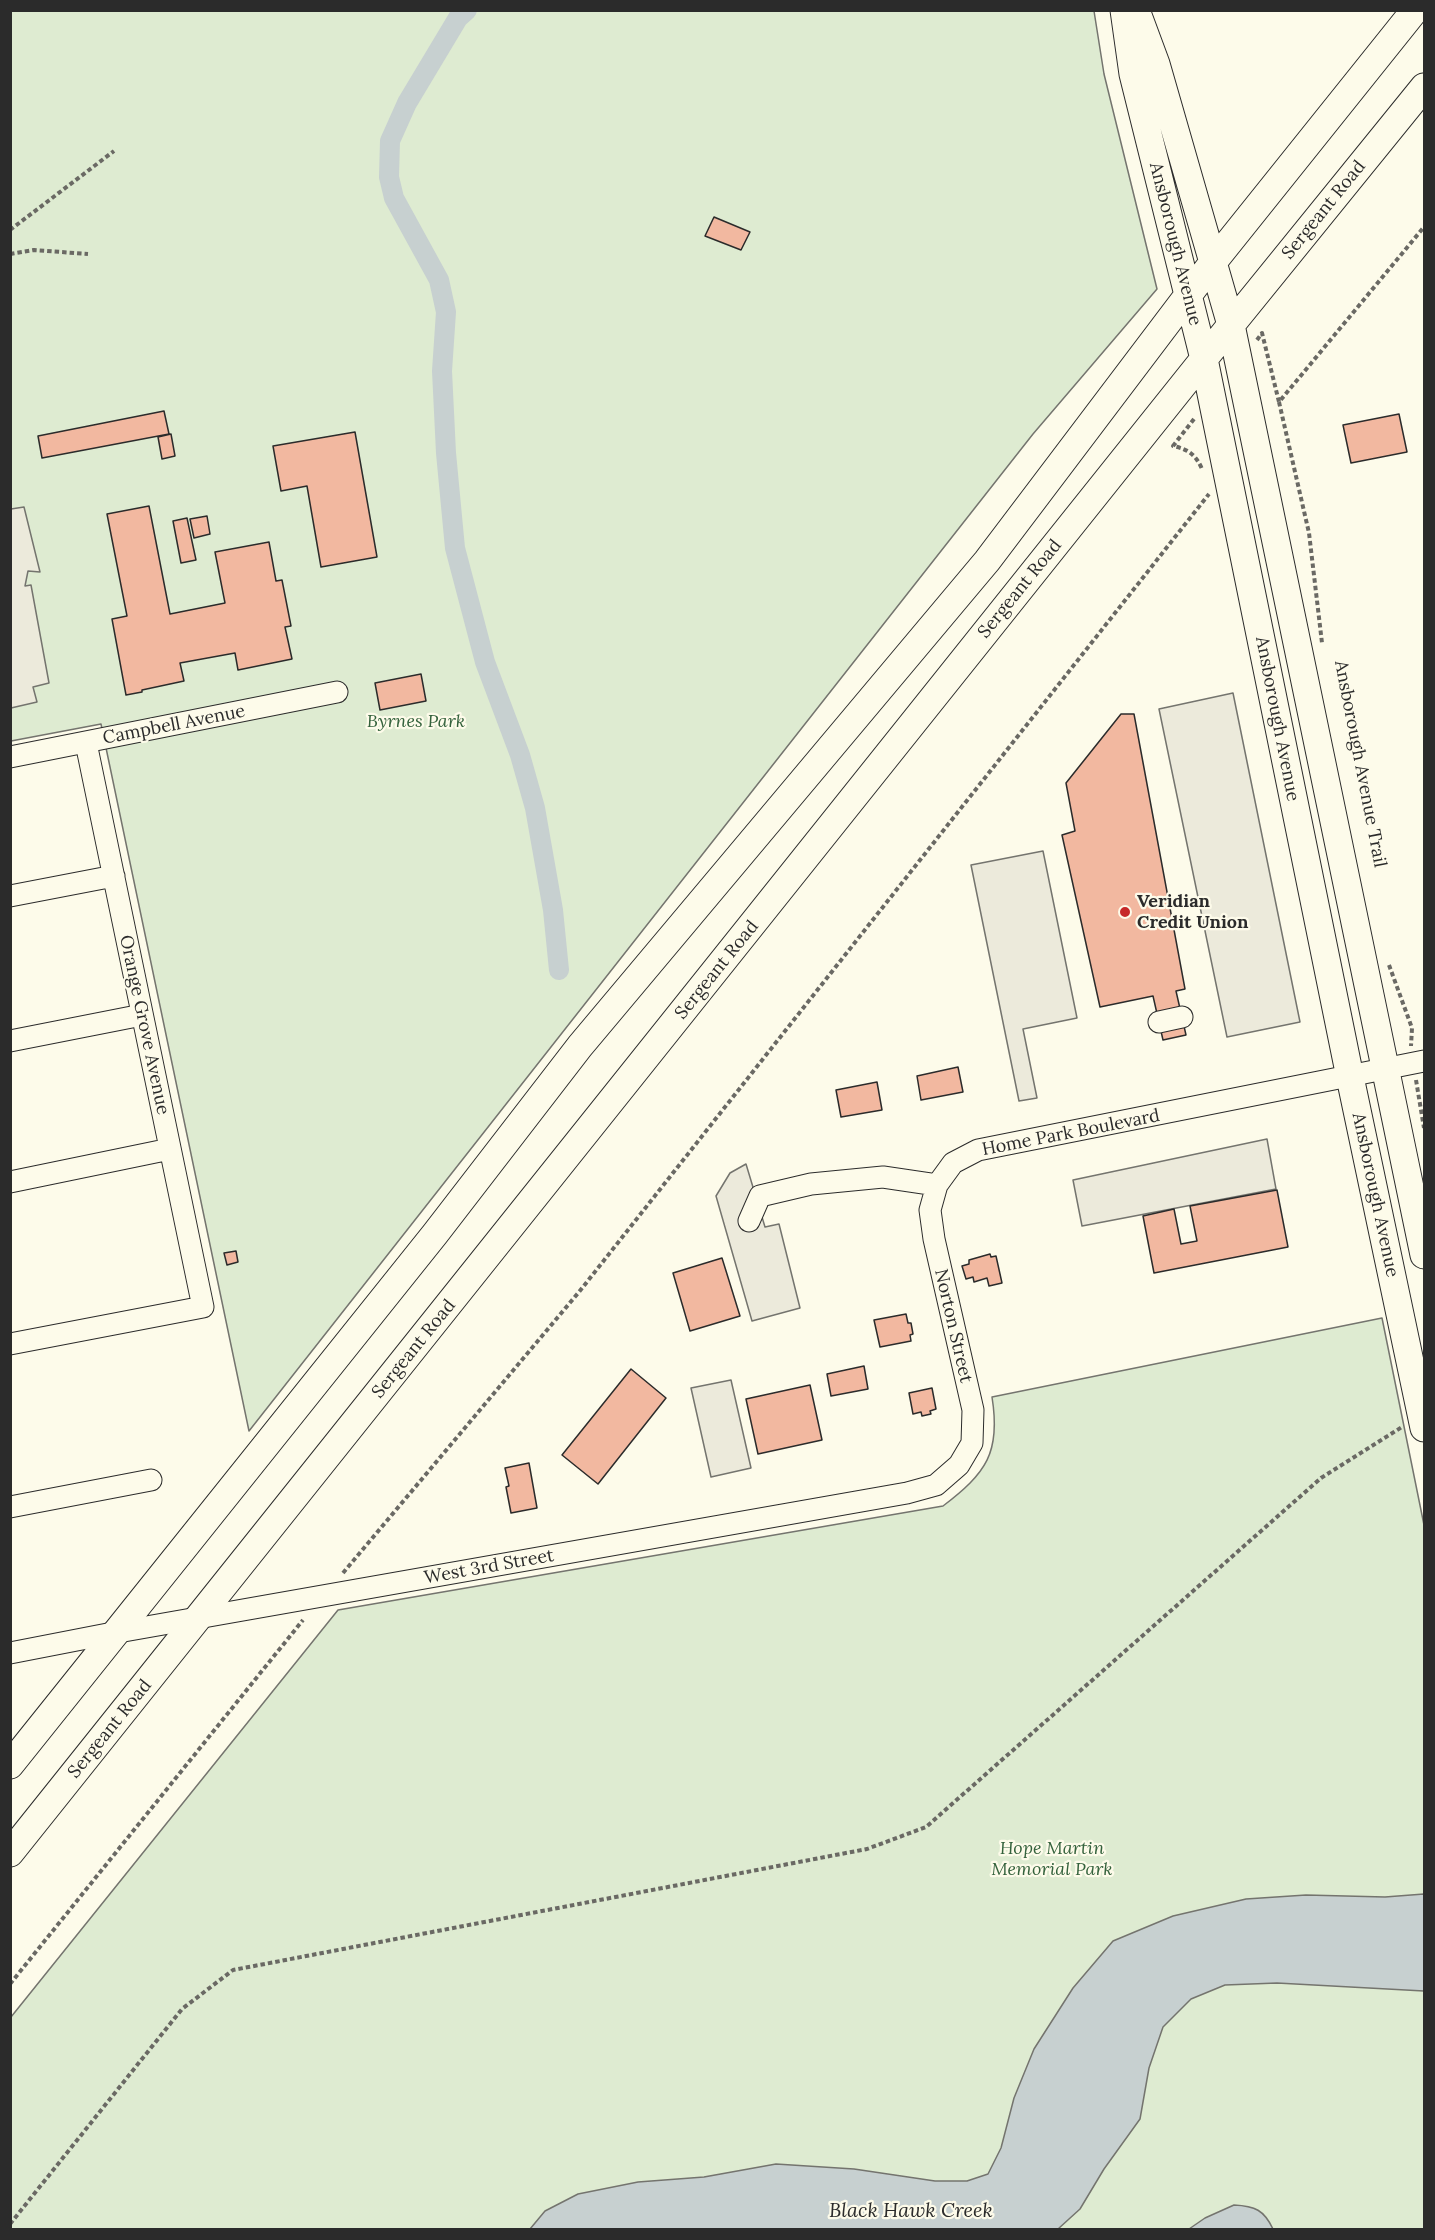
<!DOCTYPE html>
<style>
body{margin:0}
#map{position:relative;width:1435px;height:2240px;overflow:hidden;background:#fdfbea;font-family:Lora,serif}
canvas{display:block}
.frame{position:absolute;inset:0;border:12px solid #2b2b2b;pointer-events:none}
</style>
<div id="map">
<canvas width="1435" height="2240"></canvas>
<div class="frame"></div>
</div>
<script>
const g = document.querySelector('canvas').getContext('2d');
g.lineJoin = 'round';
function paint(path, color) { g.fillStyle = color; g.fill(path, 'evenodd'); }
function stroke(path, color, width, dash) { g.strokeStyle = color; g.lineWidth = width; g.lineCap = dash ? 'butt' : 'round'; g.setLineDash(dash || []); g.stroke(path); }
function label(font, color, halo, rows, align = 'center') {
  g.font = font + ' Lora,serif'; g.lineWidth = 4.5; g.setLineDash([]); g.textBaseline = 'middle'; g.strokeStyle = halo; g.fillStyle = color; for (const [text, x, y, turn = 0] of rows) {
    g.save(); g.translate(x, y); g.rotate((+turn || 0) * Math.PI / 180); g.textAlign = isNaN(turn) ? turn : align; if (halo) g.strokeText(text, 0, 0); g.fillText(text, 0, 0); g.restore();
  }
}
const green = new Path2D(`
 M 11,11 L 1094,11 L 1104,74 L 1157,289 L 1033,434 L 249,1431 L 101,724 L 11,741 Z
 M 1382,1318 L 1424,1525 L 1424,2229 L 11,2230 L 11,2017 L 338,1610 L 943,1506 C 986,1473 1001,1453 992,1397 Z`);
const parking = new Path2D(`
 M 24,507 L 40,572 L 28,571 L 25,586 L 31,585 L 49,683 L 33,687 L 37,702 L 11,708 L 11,509 Z
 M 1233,693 L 1300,1022 L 1227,1037 L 1159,709 Z
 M 1043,851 L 1077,1018 L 1023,1029 L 1037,1098 L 1019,1101 L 971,865 Z
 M 1267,1139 L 1276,1189 L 1082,1226 L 1073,1180 Z
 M 746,1164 L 765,1227 L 779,1224 L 800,1308 L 752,1321 L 716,1196 L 730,1173 Z
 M 731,1380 L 751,1468 L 711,1477 L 691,1388 Z`);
const water = new Path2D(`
 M 1424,1894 L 1424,1991 L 1277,1983 L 1225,1985 L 1191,1999 L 1163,2027 L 1149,2068 L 1140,2119 L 1104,2169 L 1080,2209 L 1058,2229 L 530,2229 L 545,2211 L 578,2194 L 638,2182 L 704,2177 L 776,2164 L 854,2169 L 935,2181 L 967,2181 L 988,2174 L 1001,2148 L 1014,2098 L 1034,2049 L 1073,1988 L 1113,1941 L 1173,1916 L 1246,1899 L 1306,1895 L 1385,1897 Z
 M 1234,2205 C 1255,2206 1264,2210 1273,2229 L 1189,2229 L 1205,2218 Z`);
const canal = new Path2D(`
 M 467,10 L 458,18 L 407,103 L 390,141 L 389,177 L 394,198 L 439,280 L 446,312 L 442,371 L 446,453 L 455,548 L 485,662 L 520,755 L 535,808 L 553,910 L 559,970`);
const building = new Path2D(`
 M 714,217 L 750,232 L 741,250 L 705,236 Z
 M 164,411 L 169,434 L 42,458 L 38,436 Z
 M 1399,414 L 1407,452 L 1351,463 L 1343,425 Z
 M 355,432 L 377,557 L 321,567 L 307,486 L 281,491 L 273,446 Z
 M 171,434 L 175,456 L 162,459 L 158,437 Z
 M 149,506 L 170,614 L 225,603 L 215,552 L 269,542 L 276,581 L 282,580 L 291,626 L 285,627 L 292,659 L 238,670 L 235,653 L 180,663 L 184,681 L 142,690 L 142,692 L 126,695 L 112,619 L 127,616 L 107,514 Z
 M 207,516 L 210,534 L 194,538 L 190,519 Z
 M 187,518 L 196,560 L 181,563 L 173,521 Z
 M 421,674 L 426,701 L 380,710 L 375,683 Z
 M 1121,714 L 1134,714 L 1185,989 L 1176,991 L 1186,1035 L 1163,1040 L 1153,996 L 1100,1007 L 1062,835 L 1075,831 L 1066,783 Z
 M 958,1067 L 963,1092 L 921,1100 L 917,1076 Z
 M 877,1082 L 882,1110 L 841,1117 L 836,1090 Z
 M 1277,1190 L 1288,1247 L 1154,1273 L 1143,1216 L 1174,1209 L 1181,1244 L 1197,1241 L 1190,1206 Z
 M 236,1251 L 238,1262 L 227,1265 L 224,1253 Z
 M 990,1254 L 991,1257 L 996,1256 L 1002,1283 L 989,1286 L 987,1278 L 974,1282 L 973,1277 L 966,1279 L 962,1266 L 969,1264 L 969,1260 Z
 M 722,1258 L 740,1316 L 690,1331 L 673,1273 Z
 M 906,1314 L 908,1323 L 911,1323 L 913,1334 L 910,1335 L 911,1341 L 880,1347 L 874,1320 Z
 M 864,1366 L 868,1389 L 831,1396 L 827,1374 Z
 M 631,1369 L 666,1398 L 598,1484 L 562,1455 Z
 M 810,1385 L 822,1440 L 758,1454 L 746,1399 Z
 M 932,1388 L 936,1409 L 930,1411 L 931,1414 L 922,1416 L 921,1412 L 913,1414 L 909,1393 Z
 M 529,1463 L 537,1508 L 511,1513 L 506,1487 L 509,1486 L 505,1468 Z`);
const path = new Path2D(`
 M 10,230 L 114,151
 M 10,254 L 34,250 L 88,254
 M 1257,340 L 1262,333 L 1279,402 L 1424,227
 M 1279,402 L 1309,533 L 1322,643
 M 1194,419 L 1173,446 C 1188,449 1196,455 1202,469
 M 1389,965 L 1412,1028 L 1411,1046
 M 1416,1080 L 1424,1128
 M 343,1573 L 579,1292 L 1209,494
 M 10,1984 L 303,1620
 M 10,2224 L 182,2009 L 233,1970 L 867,1849 L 926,1827 L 1321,1478 L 1402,1427`);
const minor = new Path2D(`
 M 10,757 L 337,692
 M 10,896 L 114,876
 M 1159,1022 L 1182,1017
 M 10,1041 L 142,1015
 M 10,1182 L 170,1149
 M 749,1221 L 760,1196 L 811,1184 L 883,1177 L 937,1185
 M 10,1344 L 203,1307 L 86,743
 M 10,1507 L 151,1480
 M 10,1653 L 118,1632 L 907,1493 L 936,1485 L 959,1465 L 972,1443 L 973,1410 L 934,1239 L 930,1210 L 937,1185 L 953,1163 L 978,1150 L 1424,1061`);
const major = new Path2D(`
 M 1124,10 L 1133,74 L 1204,359 L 1350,1077 L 1424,1428
 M 1136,10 L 1156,64 L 1231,325 L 1424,1255
 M 10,1765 L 435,1234 L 580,1046 L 987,561 L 1214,261 L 1415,10
 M 10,1853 L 1231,325 L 1424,87`);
const markers = [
 [1125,912,6,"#c62828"]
];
const streetNames = [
 ["Sergeant Road",1324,210,-51],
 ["Ansborough Avenue",1175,244,76],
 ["Sergeant Road",1020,589,-51],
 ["Ansborough Avenue",1277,719,79],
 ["Campbell Avenue",174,725,-11],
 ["Ansborough Avenue Trail",1360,764,79],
 ["Sergeant Road",717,970,-51],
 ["Orange Grove Avenue",144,1025,78],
 ["Home Park Boulevard",1071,1133,-11],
 ["Ansborough Avenue",1375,1195,78],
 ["Norton Street",953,1326,77],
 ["Sergeant Road",414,1349,-51],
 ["West 3rd Street",489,1567,-10],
 ["Sergeant Road",110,1729,-51]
];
const parkNames = [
 ["Byrnes Park",416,722],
 ["Hope Martin",1052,1849],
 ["Memorial Park",1052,1870]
];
const poiNames = [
 ["Veridian",1137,902],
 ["Credit Union",1137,923]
];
const waterNames = [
 ["Black Hawk Creek",911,2211]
];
paint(green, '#deebd1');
stroke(green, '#74746e', 1.5);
paint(parking, '#eceadb');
stroke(parking, '#74746e', 1.5);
paint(water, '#c7d0d0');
stroke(water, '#74746e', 1.5);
stroke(canal, '#c7d0d0', 20);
paint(building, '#f2b8a0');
stroke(building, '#2b2b2b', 1.5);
stroke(minor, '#2b2b2b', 23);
stroke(major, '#2b2b2b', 29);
stroke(path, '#6a6964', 4, [4.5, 3]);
stroke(minor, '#fdfbea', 21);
stroke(major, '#fdfbea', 27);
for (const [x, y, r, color] of markers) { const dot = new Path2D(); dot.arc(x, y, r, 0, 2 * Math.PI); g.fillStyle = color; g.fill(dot); stroke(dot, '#fdfbea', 2); }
label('18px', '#2b2b2b', '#fdfbea', streetNames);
label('italic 18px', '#34623c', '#fdfbea', parkNames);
label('bold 18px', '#2b2b2b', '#fdfbea', poiNames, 'left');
label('italic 20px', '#2b2b2b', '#fdfbea', waterNames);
</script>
